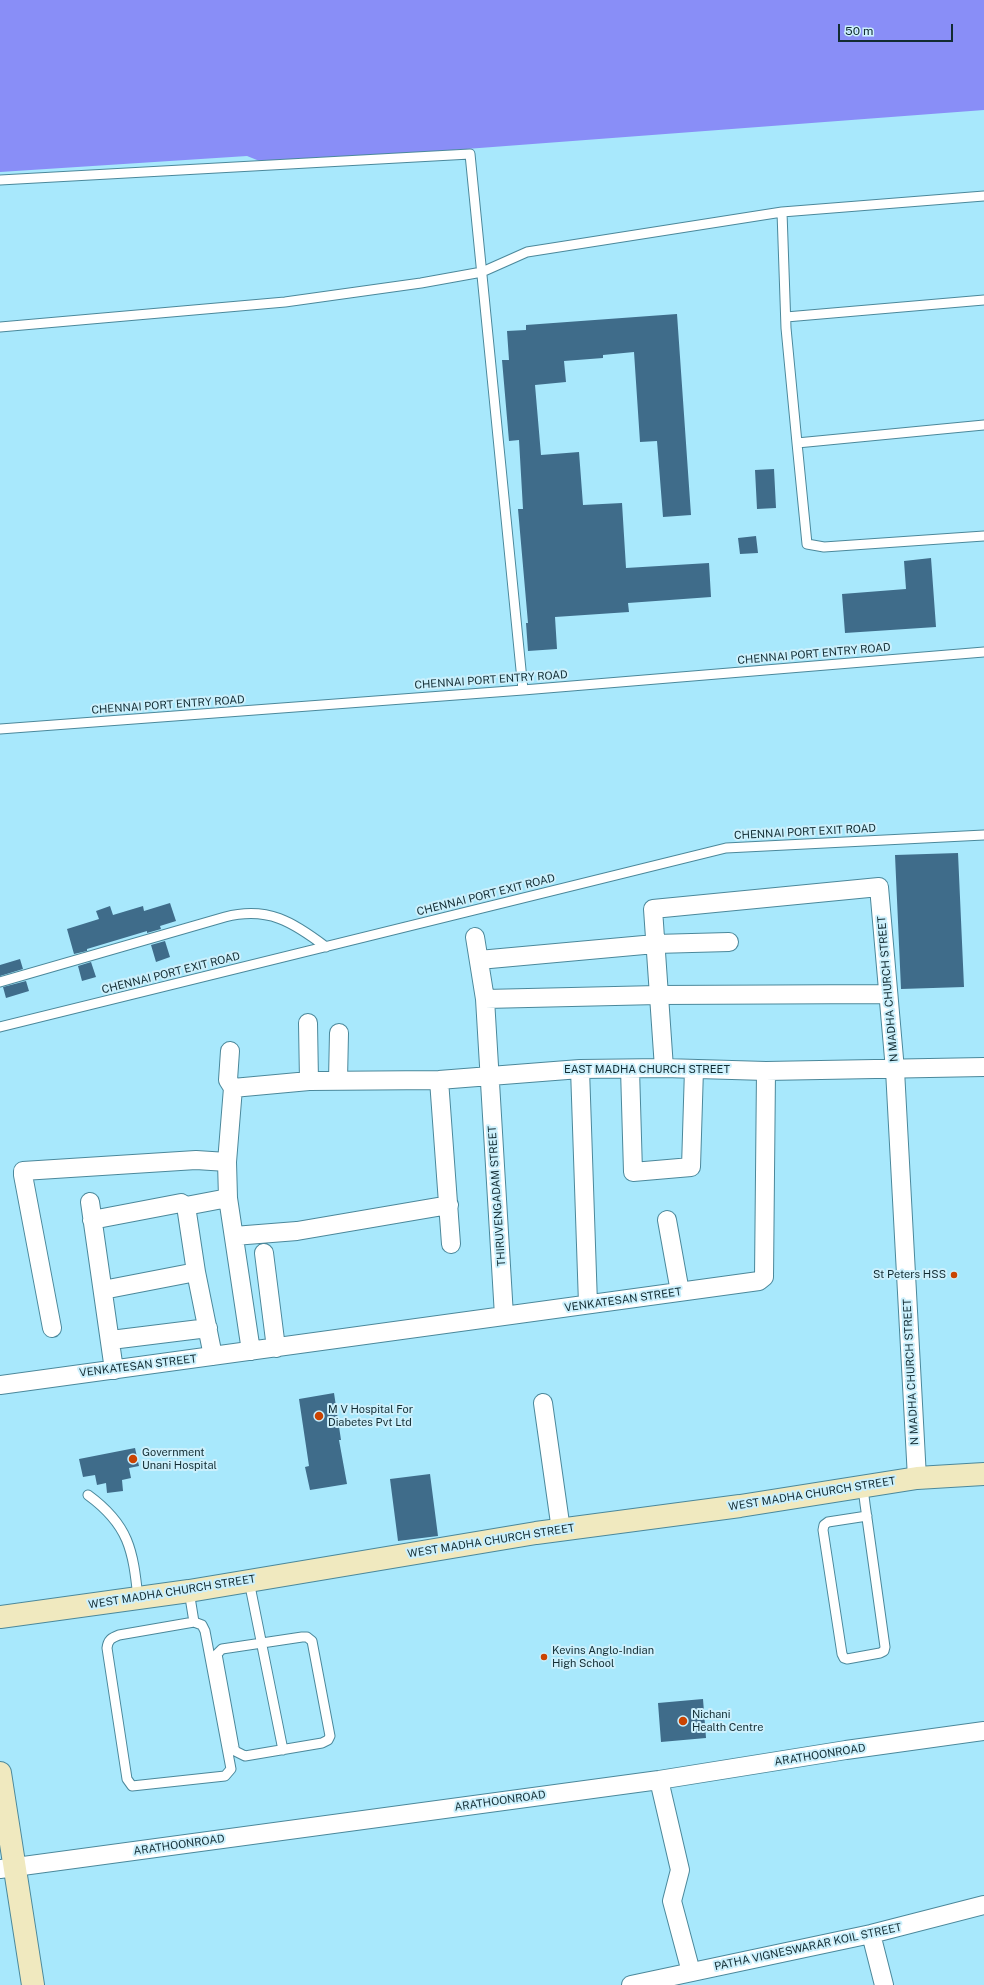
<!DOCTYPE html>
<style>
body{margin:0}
#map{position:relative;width:984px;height:1985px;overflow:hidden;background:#a8e8fc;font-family:"Public Sans",sans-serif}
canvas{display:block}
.scale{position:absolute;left:838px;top:24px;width:115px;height:18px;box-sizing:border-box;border:2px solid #122c33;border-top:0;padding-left:5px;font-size:12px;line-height:14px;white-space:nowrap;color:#122c33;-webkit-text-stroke:3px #ccf0fc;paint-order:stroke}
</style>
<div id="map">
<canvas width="984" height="1985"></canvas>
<div class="scale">50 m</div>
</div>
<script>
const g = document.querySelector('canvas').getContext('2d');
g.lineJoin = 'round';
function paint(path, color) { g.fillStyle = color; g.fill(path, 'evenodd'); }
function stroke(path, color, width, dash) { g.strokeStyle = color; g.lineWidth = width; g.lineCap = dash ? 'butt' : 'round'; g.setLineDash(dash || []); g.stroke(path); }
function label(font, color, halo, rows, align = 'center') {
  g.font = font + ' "Public Sans",sans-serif'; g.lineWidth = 4; g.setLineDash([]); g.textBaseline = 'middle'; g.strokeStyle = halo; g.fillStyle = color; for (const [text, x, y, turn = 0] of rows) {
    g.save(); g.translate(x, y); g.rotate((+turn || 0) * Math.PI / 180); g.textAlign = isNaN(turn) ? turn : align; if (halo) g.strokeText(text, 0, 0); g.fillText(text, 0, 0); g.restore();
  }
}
const water = new Path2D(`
 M 0,0 L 984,0 L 984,110 L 267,164 L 247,156 L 0,172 Z`);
const building = new Path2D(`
 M 677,314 L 691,515 L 663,517 L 657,441 L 640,442 L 634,352 L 603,355 L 603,358 L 564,361 L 566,382 L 535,385 L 541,455 L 579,452 L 583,505 L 622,503 L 626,568 L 709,563 L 711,597 L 628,603 L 629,612 L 555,617 L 557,649 L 528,651 L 526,623 L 528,623 L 518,509 L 523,509 L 519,440 L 509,441 L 502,360 L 509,360 L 507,331 L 526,330 L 526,325 Z
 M 774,469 L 776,508 L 757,509 L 755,470 Z
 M 756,536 L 758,553 L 740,554 L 738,538 Z
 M 931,558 L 936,627 L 845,633 L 842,594 L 906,589 L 904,561 Z
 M 958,853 L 964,987 L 901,989 L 895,855 Z
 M 170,903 L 176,921 L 160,926 L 161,929 L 147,933 L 147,931 L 87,949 L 87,951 L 74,954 L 67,929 L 99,919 L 96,911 L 110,906 L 113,915 L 143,906 L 144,911 Z
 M 165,941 L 170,957 L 156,962 L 151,945 Z
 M 20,959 L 23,969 L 0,976 L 0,965 Z
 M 91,962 L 96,977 L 82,981 L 78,966 Z
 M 26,981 L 29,991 L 6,998 L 3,987 Z
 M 334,1393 L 341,1440 L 339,1440 L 347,1484 L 310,1490 L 305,1467 L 309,1466 L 299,1399 Z
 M 135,1448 L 139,1466 L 129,1468 L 131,1478 L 122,1480 L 123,1491 L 107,1493 L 106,1483 L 97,1485 L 95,1475 L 83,1477 L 79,1459 Z
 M 430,1474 L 438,1536 L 398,1541 L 390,1479 Z
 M 703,1699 L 706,1738 L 661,1742 L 658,1703 Z`);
const service = new Path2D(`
 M 0,180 L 470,154 L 523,690
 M 782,212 L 786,328 L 797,443
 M 786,317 L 984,300
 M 0,327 L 285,302 L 421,283 L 482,272 L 527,252 L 782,212 L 984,196
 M 984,425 L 797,443 L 807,544 L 824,547 L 984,536
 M 0,729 L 523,690 L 984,652
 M 0,982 L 225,917 C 268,906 293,922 326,947
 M 0,1027 L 726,848 L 984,835
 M 863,1488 L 865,1504 L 885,1647 L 884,1651 L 880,1653 L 847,1659 L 844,1658 L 842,1654 L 823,1530 L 824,1525 L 828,1522 L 867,1516
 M 88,1495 C 129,1525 133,1550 138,1598
 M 249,1581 L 283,1750
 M 189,1591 L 194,1622 L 202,1625 L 205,1631 L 231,1769 L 225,1776 L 132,1786 L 127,1779 L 107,1648 C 108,1640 111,1638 119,1635 L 194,1622
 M 302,1637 L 307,1637 L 312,1641 L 330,1736 L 328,1740 L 322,1743 L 245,1756 L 235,1751 L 234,1747 L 217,1654 L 222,1649 Z`);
const minor = new Path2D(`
 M 475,937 L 485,999 L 504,1316
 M 479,960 L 655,944 L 729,942
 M 485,999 L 658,995 L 888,994
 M 308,1023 L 309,1081
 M 230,1051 L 228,1080 L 233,1088 L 227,1162 L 228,1198 L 251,1351
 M 664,1068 L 653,909 L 879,887 L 895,1070 L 917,1478
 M 580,1069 L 588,1304
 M 630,1069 L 633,1172 L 691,1167 L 694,1069
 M 338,1080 L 339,1033
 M 439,1080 L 451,1244
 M 233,1088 L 309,1081 L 439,1080 L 580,1069 L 664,1068 L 766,1071 L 984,1067
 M 90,1202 L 114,1370
 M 186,1206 L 228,1198
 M 92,1220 L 181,1203 L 186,1206 L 196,1272 L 213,1356
 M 667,1220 L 680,1292
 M 234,1236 L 297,1231 L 449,1205
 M 264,1253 L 276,1348
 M 103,1290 L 196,1272
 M 52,1328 L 23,1175 L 23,1171 L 196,1160 L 227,1162
 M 111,1340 L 208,1328
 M 0,1385 L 759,1281 L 764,1277 L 766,1071
 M 543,1403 L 561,1530
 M 659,1780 L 680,1870 L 672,1901 L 691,1972
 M 0,1869 L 659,1780 L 846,1750 L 984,1731
 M 871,1934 L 884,1985
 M 631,1985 L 871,1934 L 984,1905`);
const secondary = new Path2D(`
 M 0,1617 L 189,1591 L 536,1533 L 740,1506 L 917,1478 L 984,1474
 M 0,1773 L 33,1985`);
const markers = [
 [954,1275,4,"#ca4402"],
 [319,1416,5,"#ca4402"],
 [133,1459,5,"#ca4402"],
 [544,1657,4,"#ca4402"],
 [683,1721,5,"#ca4402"]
];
const streetNames = [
 ["CHENNAI PORT ENTRY ROAD",814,654,-5],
 ["CHENNAI PORT ENTRY ROAD",491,680,-4],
 ["CHENNAI PORT ENTRY ROAD",168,705,-4],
 ["CHENNAI PORT EXIT ROAD",805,832,-3],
 ["CHENNAI PORT EXIT ROAD",486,895,-14],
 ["CHENNAI PORT EXIT ROAD",171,973,-14],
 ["N MADHA CHURCH STREET",888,989,-95],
 ["EAST MADHA CHURCH STREET",647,1070],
 ["THIRUVENGADAM STREET",497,1196,-94],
 ["VENKATESAN STREET",623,1300,-8],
 ["VENKATESAN STREET",138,1366,-7],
 ["N MADHA CHURCH STREET",911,1372,-93],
 ["WEST MADHA CHURCH STREET",812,1494,-9],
 ["WEST MADHA CHURCH STREET",491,1541,-9],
 ["WEST MADHA CHURCH STREET",172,1592,-9],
 ["ARATHOONROAD",820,1755,-9],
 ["ARATHOONROAD",500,1801,-8],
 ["ARATHOONROAD",179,1845,-8],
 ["PATHA VIGNESWARAR KOIL STREET",808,1947,-12]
];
const poiNames = [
 ["St Peters HSS",946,1275,"right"],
 ["M V Hospital For",328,1410],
 ["Diabetes Pvt Ltd",328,1423],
 ["Government",142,1453],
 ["Unani Hospital",142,1466],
 ["Kevins Anglo-Indian",552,1651],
 ["High School",552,1664],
 ["Nichani",692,1715],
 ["Health Centre",692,1728]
];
paint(water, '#898ef7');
paint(building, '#3f6c8a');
stroke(service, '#4b889b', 11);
stroke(minor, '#4b889b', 20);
stroke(secondary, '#4b889b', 24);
stroke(service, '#fff', 9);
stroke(minor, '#fff', 18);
stroke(secondary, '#f0e9bf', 22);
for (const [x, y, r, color] of markers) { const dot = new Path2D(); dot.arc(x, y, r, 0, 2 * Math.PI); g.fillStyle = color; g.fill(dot); stroke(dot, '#ccf0fc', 1.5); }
label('11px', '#122c33', '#ccf0fc', streetNames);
label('11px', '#122c33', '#ccf0fc', poiNames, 'left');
</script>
